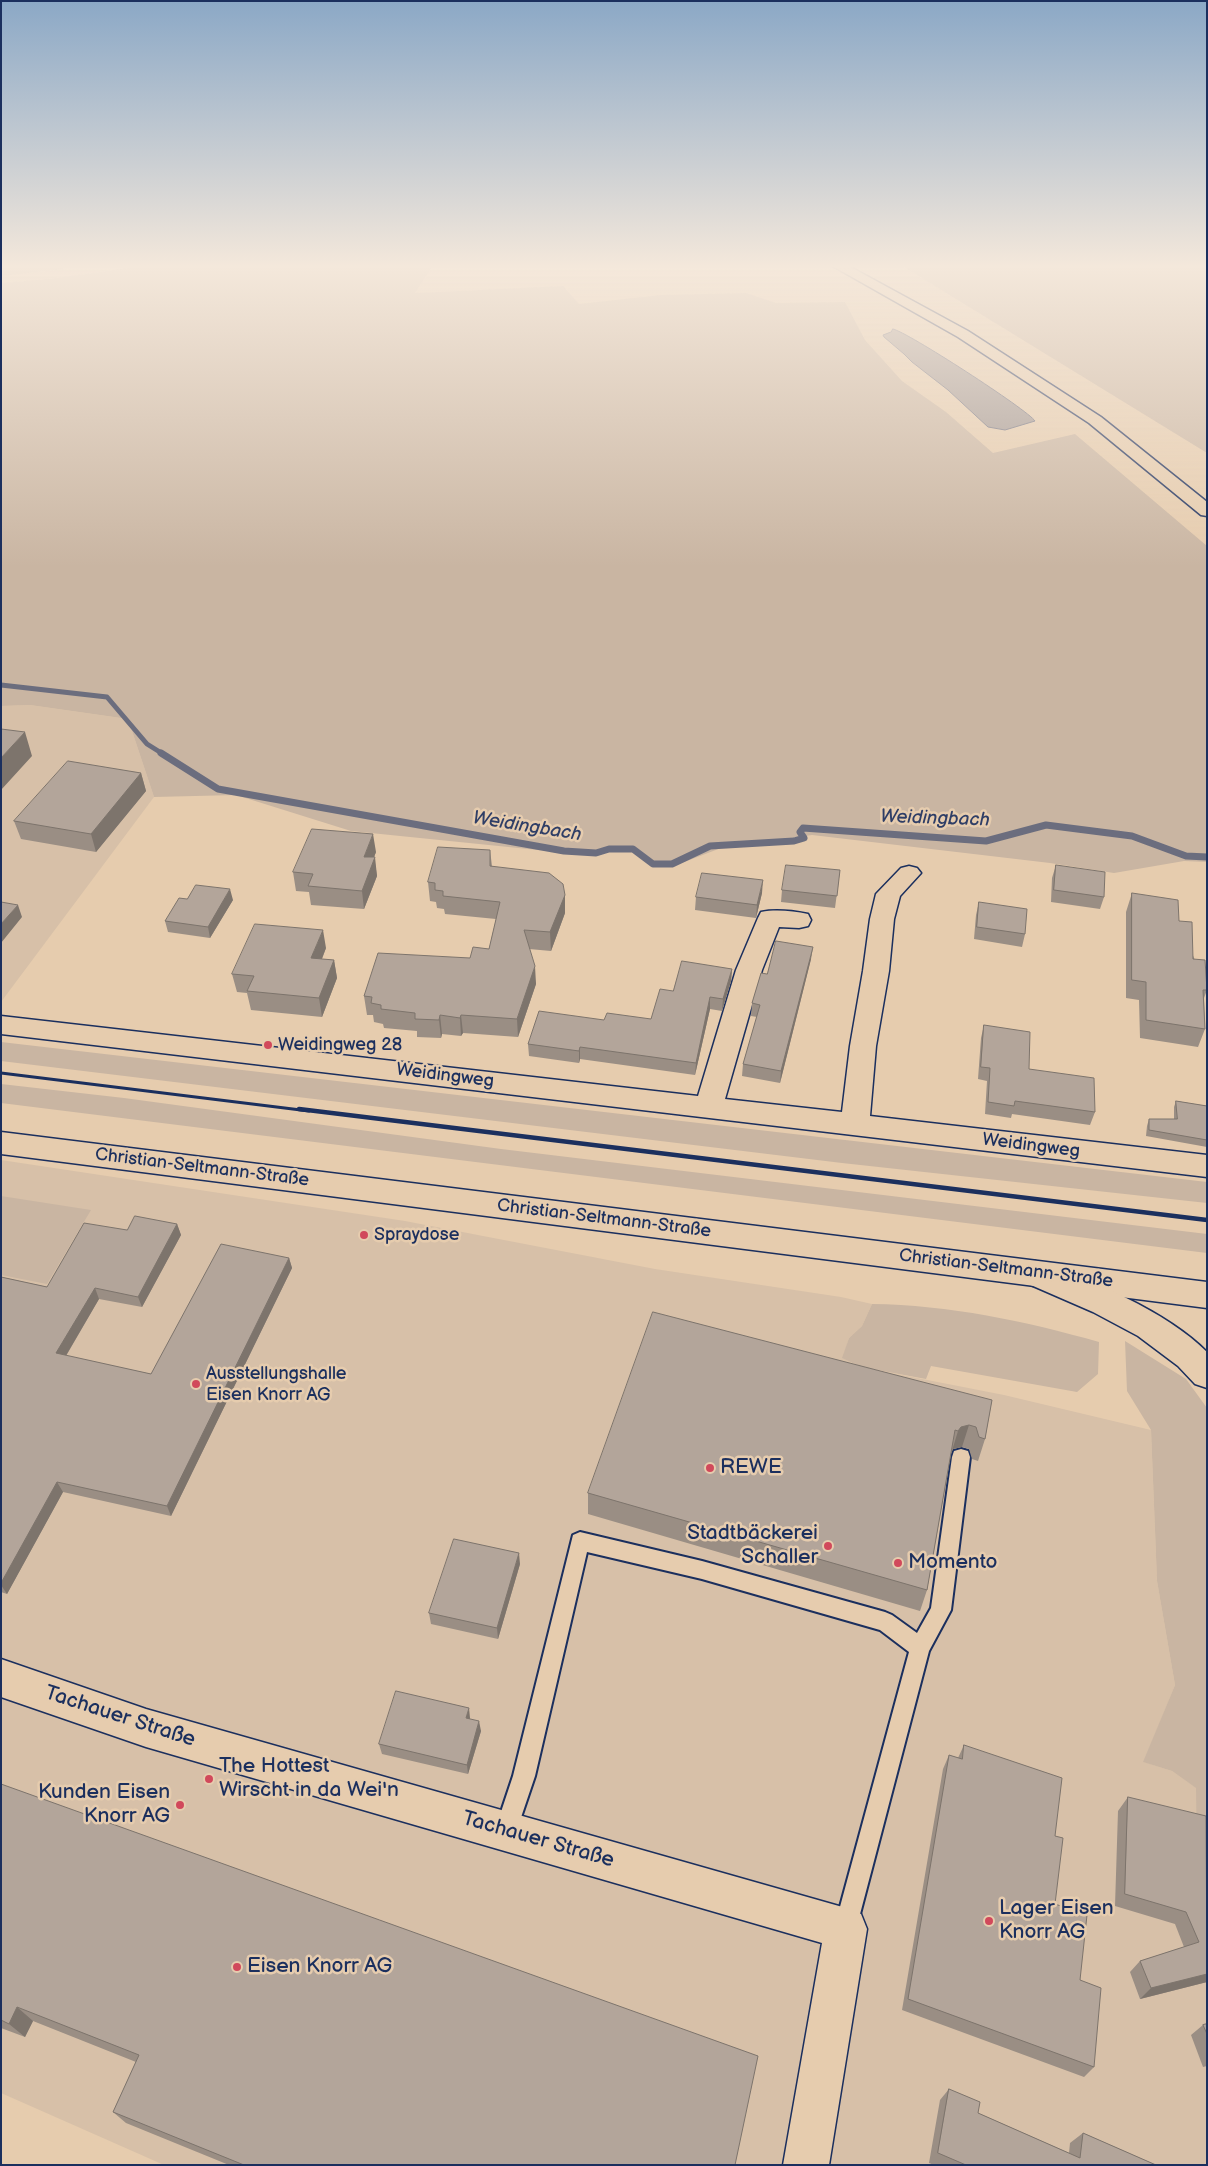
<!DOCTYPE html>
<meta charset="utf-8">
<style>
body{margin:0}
#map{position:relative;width:1208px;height:2166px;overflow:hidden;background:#e6ccae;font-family:"Balsamiq Sans",sans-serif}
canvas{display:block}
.frame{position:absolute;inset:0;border:2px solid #1b2f5e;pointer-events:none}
</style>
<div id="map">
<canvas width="1208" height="2166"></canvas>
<div class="frame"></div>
</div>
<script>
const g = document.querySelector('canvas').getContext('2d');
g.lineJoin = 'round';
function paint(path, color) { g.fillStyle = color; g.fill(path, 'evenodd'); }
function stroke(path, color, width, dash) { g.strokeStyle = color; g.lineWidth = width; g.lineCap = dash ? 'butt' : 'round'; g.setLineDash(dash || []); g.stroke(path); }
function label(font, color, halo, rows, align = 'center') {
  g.font = font + ' "Balsamiq Sans",sans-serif'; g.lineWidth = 5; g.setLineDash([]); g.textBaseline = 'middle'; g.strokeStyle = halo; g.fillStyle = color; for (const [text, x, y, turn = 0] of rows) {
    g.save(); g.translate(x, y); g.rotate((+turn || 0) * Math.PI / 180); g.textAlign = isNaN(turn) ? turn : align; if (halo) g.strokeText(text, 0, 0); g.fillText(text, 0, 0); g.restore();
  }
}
const built = new Path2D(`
 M 30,705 L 128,719 L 154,797 L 1,1002 L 1,706 Z
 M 1,1160 L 405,1221 L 655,1269 L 841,1297 L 872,1304 L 862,1326 L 849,1338 L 843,1358 L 861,1367 L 1004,1395 L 1151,1430 L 1157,1581 L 1175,1685 L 1144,1762 L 1172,1771 L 1201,1791 L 1207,1927 L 1207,2165 L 164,2165 L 1,2093 Z`);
const green = new Path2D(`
 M 1,264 L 60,264 L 64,269 L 1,276 Z
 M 158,264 L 434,264 L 415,293 L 563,286 L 579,304 L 661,295 L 746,293 L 776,303 L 845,302 L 865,340 L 902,381 L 946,412 L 993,453 L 1075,434 L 1207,546 L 1207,862 L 1184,861 L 1114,873 L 1050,863 L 812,835 L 721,848 L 671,867 L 651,865 L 630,850 L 611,851 L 597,856 L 351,831 L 236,795 L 154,797 L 128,719 L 30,705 L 1,706 L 1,283 L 49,279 Z
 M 899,264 L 1207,264 L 1207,453 Z
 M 1,1042 L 1207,1182 L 1207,1203 L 842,1163 L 1,1061 Z
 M 1,1084 L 124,1098 L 501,1149 L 1207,1234 L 1207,1253 L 1,1103 Z
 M 1,1196 L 91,1210 L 47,1284 L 1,1275 Z
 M 872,1304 C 949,1305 1025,1321 1099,1342 L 1098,1374 L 1077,1392 L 931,1366 L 926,1379 L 861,1367 L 842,1358 L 849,1338 L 862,1326 Z
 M 1125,1341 L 1186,1379 L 1207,1408 L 1207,1956 L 1198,1932 L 1196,1788 L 1172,1771 L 1143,1762 L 1175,1685 L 1157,1581 L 1151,1430 L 1127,1391 Z`);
const water = new Path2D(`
 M 893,329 C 906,331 1028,410 1035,421 L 1005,430 L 988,427 L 948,390 L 912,362 L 904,354 L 884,337 L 883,335 L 891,332 Z`);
const streamFar1 = new Path2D(`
 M 1,685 L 107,697 L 147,744 L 163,754`);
const stream = new Path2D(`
 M 161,753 L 218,789 L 564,851 L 596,853 L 609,849 L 633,849 L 653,864 L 672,864 L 710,846 L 794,841 L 804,838 L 800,832 L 803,828 L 986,841 L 1046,825 L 1132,836 L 1186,856 L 1207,857`);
const service = new Path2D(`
 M 961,1449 L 968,1451 L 970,1457 L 951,1610 L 929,1651 L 854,1937 L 846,1941 L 838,1937 L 834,1929 L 909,1652 L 880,1630 L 702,1579 L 587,1552 L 535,1776 L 514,1838 L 506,1841 L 498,1838 L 495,1830 L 513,1776 L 573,1535 L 580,1532 L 702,1561 L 885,1612 L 892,1615 L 917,1633 L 931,1608 L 952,1457 L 954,1451 Z`);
const minor = new Path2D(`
 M 909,866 L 917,868 L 921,873 L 900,896 L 894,919 L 889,971 L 876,1046 L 870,1116 L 1207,1155 L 1207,1177 L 1,1034 L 1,1016 L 698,1096 L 736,970 L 758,918 L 761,912 C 776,909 793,911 808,914 L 811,920 L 808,926 L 799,928 L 779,927 L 762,970 L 725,1099 L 842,1112 L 850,1046 L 863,971 L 870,919 L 876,894 L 901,868 Z
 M 1,1659 L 146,1709 L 846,1908 L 861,1914 L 867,1929 L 829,2165 L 783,2165 L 822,1943 L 146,1747 L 1,1697 Z`);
const secondary = new Path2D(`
 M 1,1132 L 1207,1282 L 1207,1308 L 1,1154 Z`);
const motorway = new Path2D(`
 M 829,264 L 845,264 L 968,331 L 1101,417 L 1207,502 L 1207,516 L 1201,515 L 1089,423 L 958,337 Z
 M 1035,1261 C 1090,1279 1166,1311 1207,1352 L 1207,1388 L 1195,1384 L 1178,1366 L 1138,1336 L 1093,1312 L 1024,1282 L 1020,1273 L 1024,1264 Z`);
const railFar1 = new Path2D(`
 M 1,1073 L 309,1111`);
const rail = new Path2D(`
 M 299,1109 L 1207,1220`);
const wall = new Path2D(`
 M 141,773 L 146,791 L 96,852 L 21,839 L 14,821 Z
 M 490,850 L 492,866 L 565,895 L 565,913 L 551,951 L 529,949 L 536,984 L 518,1037 L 463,1033 L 461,1036 L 442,1034 L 441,1038 L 417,1037 L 417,1031 L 384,1028 L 383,1024 L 374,1022 L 373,1015 L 367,1015 L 364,996 L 470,958 L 489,949 L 496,919 L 445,914 L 444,909 L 437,908 L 436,902 L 430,901 L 428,882 Z
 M 376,852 L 374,857 L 377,876 L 364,909 L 311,905 L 309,892 L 296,891 L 293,872 Z
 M 1056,865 L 1104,897 L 1100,909 L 1051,902 L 1052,878 Z
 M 840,870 L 835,908 L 781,902 L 782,890 Z
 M 762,893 L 756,918 L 695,910 L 696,897 Z
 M 1132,893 L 1179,921 L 1207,990 L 1204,998 L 1205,1029 L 1198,1047 L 1140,1038 L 1139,1000 L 1126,998 L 1126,912 Z
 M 187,899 L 233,900 L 210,938 L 168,932 L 165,921 Z
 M 979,902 L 1025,934 L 1022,947 L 974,939 L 976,915 Z
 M 326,948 L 322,959 L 334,960 L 337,978 L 322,1017 L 251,1010 L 247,993 L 237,992 L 232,974 Z
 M 811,959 L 780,1083 L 742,1076 L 743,1064 L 757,1017 L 751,1016 L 752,1003 L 767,974 Z
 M 732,969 L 731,981 L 722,1011 L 710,1009 L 695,1075 L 580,1059 L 579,1063 L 529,1056 L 528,1044 L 604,1020 L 651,1019 L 673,991 Z
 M 984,1025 L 1029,1069 L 1095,1112 L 1090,1125 L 1012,1114 L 1011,1118 L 985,1114 L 987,1081 L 978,1079 L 981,1038 Z
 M 1176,1101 L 1207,1106 L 1207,1147 L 1146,1136 L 1147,1126 L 1149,1119 L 1174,1119 L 1174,1107 Z
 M 177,1224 L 181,1235 L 142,1307 L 99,1299 L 66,1356 L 151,1374 L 289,1258 L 292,1268 L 171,1516 L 63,1492 L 7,1594 L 1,1592 L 1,1277 L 47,1287 L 127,1230 Z
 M 992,1400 L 985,1439 L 978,1461 L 972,1459 L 969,1449 L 962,1447 L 953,1449 L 951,1454 L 927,1590 L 920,1611 L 588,1514 L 588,1493 Z
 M 520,1564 L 498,1639 L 431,1624 L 429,1613 Z
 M 470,1718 L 470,1719 L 481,1731 L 468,1774 L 382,1754 L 379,1744 Z
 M 964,1745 L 1055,1836 L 1055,1904 L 1080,1980 L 1094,2067 L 1084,2077 L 902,2010 L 943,1769 L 949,1755 L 958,1758 Z
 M 1,1784 L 735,2165 L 229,2165 L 126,2123 L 113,2112 L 136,2062 L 33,2021 L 25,2037 L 1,2028 Z
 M 1128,1797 L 1207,1900 L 1207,1982 L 1140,1999 L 1130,1972 L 1140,1961 L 1184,1947 L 1175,1924 L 1115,1906 L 1118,1811 Z
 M 1207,2024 L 1207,2066 L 1203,2067 L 1191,2035 L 1203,2025 Z
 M 949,2089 L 978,2113 L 1069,2153 L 1070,2143 L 1083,2133 L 1156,2165 L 934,2165 L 929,2163 L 940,2100 Z`);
const shadedWall = new Path2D(`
 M 25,732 L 32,756 L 1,790 L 1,758 Z
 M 141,773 L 146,791 L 96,852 L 91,834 Z
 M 373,834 L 376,852 L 367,875 L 364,857 Z
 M 375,857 L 377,876 L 364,909 L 362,891 Z
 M 763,880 L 762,893 L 756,918 L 757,905 Z
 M 230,889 L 233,900 L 210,938 L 208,927 Z
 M 565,895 L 565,913 L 551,951 L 550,932 Z
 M 18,905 L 22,917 L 1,943 L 1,924 Z
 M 323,930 L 326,948 L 315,976 L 311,958 Z
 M 813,947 L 811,959 L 780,1083 L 781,1071 Z
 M 334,960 L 337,978 L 322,1017 L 319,998 Z
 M 535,966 L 536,984 L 518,1037 L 517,1019 Z
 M 732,969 L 731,981 L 722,1011 L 723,999 Z
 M 710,997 L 710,1009 L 695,1075 L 696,1063 Z
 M 440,1015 L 442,1034 L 441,1038 L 439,1020 Z
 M 461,1015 L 463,1033 L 461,1036 L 460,1018 Z
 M 580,1047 L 580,1059 L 579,1063 L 579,1051 Z
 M 177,1224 L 181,1235 L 142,1307 L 138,1297 Z
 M 289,1258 L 292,1268 L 171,1516 L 167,1506 Z
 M 95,1288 L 99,1299 L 61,1364 L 56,1353 Z
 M 969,1425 L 962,1447 L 953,1449 L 951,1454 L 958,1431 L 961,1427 Z
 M 57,1482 L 63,1492 L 7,1594 L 1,1585 L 1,1583 Z
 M 519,1553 L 520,1564 L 498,1639 L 497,1628 Z
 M 469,1708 L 470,1718 L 467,1728 L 466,1718 Z
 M 479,1721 L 481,1731 L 468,1774 L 467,1765 Z
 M 1207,1974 L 1207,1982 L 1140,1999 L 1151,1988 Z
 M 17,2007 L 33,2021 L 25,2037 L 9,2024 Z`);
const building = new Path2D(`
 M 1,729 L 25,732 L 1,758 Z
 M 68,761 L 141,773 L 91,834 L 14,821 Z
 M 312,829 L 373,834 L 364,857 L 375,857 L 362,891 L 308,886 L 313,874 L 293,872 Z
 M 438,847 L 490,850 L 490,866 L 549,873 L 563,884 L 565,895 L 550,932 L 524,930 L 535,966 L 517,1019 L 461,1015 L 460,1018 L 440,1015 L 439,1020 L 415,1019 L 415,1013 L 381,1009 L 381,1005 L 371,1003 L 372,997 L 364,996 L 378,953 L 470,958 L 473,947 L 489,949 L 500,902 L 443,896 L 443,891 L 435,890 L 435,883 L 428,882 Z
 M 786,865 L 840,870 L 837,896 L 782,890 Z
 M 1056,865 L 1105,872 L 1104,897 L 1054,890 Z
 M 702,873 L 763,880 L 757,905 L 696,897 Z
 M 196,885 L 230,889 L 208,927 L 165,921 L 179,898 L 187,899 Z
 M 1132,893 L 1178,900 L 1179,921 L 1192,922 L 1193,959 L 1205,960 L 1207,990 L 1203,990 L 1205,1029 L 1146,1020 L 1146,982 L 1132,980 Z
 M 1,902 L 18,905 L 1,924 Z
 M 979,902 L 1027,909 L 1025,934 L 977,927 Z
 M 255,924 L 323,930 L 311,958 L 334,960 L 319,998 L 247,991 L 254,976 L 232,974 Z
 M 776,941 L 813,947 L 781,1071 L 743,1064 L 760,1005 L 752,1003 L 761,973 L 767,974 Z
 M 682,961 L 732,969 L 723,999 L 710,997 L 696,1063 L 580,1047 L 579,1051 L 528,1044 L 539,1011 L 604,1020 L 607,1013 L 651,1019 L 660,989 L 673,991 Z
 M 984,1025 L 1030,1032 L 1029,1069 L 1094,1078 L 1095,1112 L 1015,1101 L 1014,1106 L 988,1102 L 990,1068 L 981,1067 Z
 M 1176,1101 L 1207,1106 L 1207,1140 L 1149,1130 L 1149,1119 L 1177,1119 Z
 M 135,1216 L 177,1224 L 138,1297 L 95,1288 L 56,1353 L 151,1374 L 221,1244 L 289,1258 L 167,1506 L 57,1482 L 1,1583 L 1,1277 L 47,1287 L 84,1223 L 127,1230 Z
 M 653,1312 L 992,1400 L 985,1439 L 979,1437 L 976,1427 L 969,1425 L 961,1427 L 958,1431 L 955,1430 L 927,1590 L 588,1493 Z
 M 454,1539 L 519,1553 L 497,1628 L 429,1613 Z
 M 396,1691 L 469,1708 L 466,1718 L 479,1721 L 467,1765 L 379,1744 Z
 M 964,1745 L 1062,1778 L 1055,1836 L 1063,1838 L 1055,1904 L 1087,1915 L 1080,1980 L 1101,1988 L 1094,2067 L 908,1999 L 949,1755 L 962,1759 Z
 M 1,1784 L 758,2056 L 735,2165 L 244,2165 L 113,2112 L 139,2055 L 17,2007 L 9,2024 L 1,2020 Z
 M 1128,1797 L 1206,1816 L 1207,1974 L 1151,1988 L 1140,1961 L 1199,1942 L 1186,1912 L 1125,1894 Z
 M 1207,2024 L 1207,2034 L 1203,2025 Z
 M 949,2089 L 980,2102 L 978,2113 L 1080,2158 L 1083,2133 L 1156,2165 L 966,2165 L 938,2153 Z`);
const markers = [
 [268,1045,5,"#d1495b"],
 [364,1235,5,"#d1495b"],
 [196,1384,5,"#d1495b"],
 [710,1468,5,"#d1495b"],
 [828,1546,5,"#d1495b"],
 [898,1563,5,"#d1495b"],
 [209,1779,5,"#d1495b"],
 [180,1805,5,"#d1495b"],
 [989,1921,5,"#d1495b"],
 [237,1967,5,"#d1495b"]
];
const poiNames = [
 ["Weidingweg 28",278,1045],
 ["Spraydose",374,1235],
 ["Ausstellungshalle",206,1374],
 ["Eisen Knorr AG",206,1395]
];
const streetNames = [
 ["Weidingweg",445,1076,7],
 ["Weidingweg",1031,1146,7],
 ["Christian-Seltmann-Straße",202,1168,7],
 ["Christian-Seltmann-Straße",604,1219,7],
 ["Christian-Seltmann-Straße",1006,1269,7]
];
const waterNames = [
 ["Weidingbach",935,819,2],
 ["Weidingbach",527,827,9]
];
const nearPoinames = [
 ["REWE",720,1468],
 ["Stadtbäckerei",818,1534,"right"],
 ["Schaller",818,1558,"right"],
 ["Momento",908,1563],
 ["The Hottest",219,1767],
 ["Wirscht in da Wei'n",219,1791],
 ["Kunden Eisen",170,1793,"right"],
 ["Knorr AG",170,1817,"right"],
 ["Lager Eisen",999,1909],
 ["Knorr AG",999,1933],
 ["Eisen Knorr AG",247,1967]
];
const nearStreetnames = [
 ["Tachauer Straße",120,1717,18],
 ["Tachauer Straße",538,1840,16]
];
paint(built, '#d7c0a8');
paint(green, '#c9b5a2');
paint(water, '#a09693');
stroke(water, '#6b6d7e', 1);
stroke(streamFar1, '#6b6d7e', 5);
stroke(stream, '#6b6d7e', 7);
stroke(service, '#1b2f5e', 4);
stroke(minor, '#1b2f5e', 3);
stroke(secondary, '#1b2f5e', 3);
stroke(motorway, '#1b2f5e', 3);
paint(service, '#e6ccae');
paint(minor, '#e6ccae');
paint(secondary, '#e6ccae');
paint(motorway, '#e6ccae');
stroke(railFar1, '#1b2f5e', 3);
stroke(rail, '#1b2f5e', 4.5);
paint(wall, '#9a8e84');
paint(shadedWall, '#7d746c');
paint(building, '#b3a59a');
stroke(building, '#7d746c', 1);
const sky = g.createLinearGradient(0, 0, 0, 567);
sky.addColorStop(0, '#8ba8c6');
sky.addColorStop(0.47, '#f4e8db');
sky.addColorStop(1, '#f4e8db00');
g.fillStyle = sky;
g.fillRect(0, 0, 1208, 567);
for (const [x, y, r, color] of markers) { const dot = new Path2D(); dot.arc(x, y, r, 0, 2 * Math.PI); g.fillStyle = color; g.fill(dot); stroke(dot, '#e6ccae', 2); }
label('18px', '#1b2f5e', '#e6ccae', poiNames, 'left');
label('18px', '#1b2f5e', '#e6ccae', streetNames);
label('italic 19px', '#2f3e66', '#e6ccae', waterNames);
label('21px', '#1b2f5e', '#e6ccae', nearPoinames, 'left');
label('21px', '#1b2f5e', '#e6ccae', nearStreetnames);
</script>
